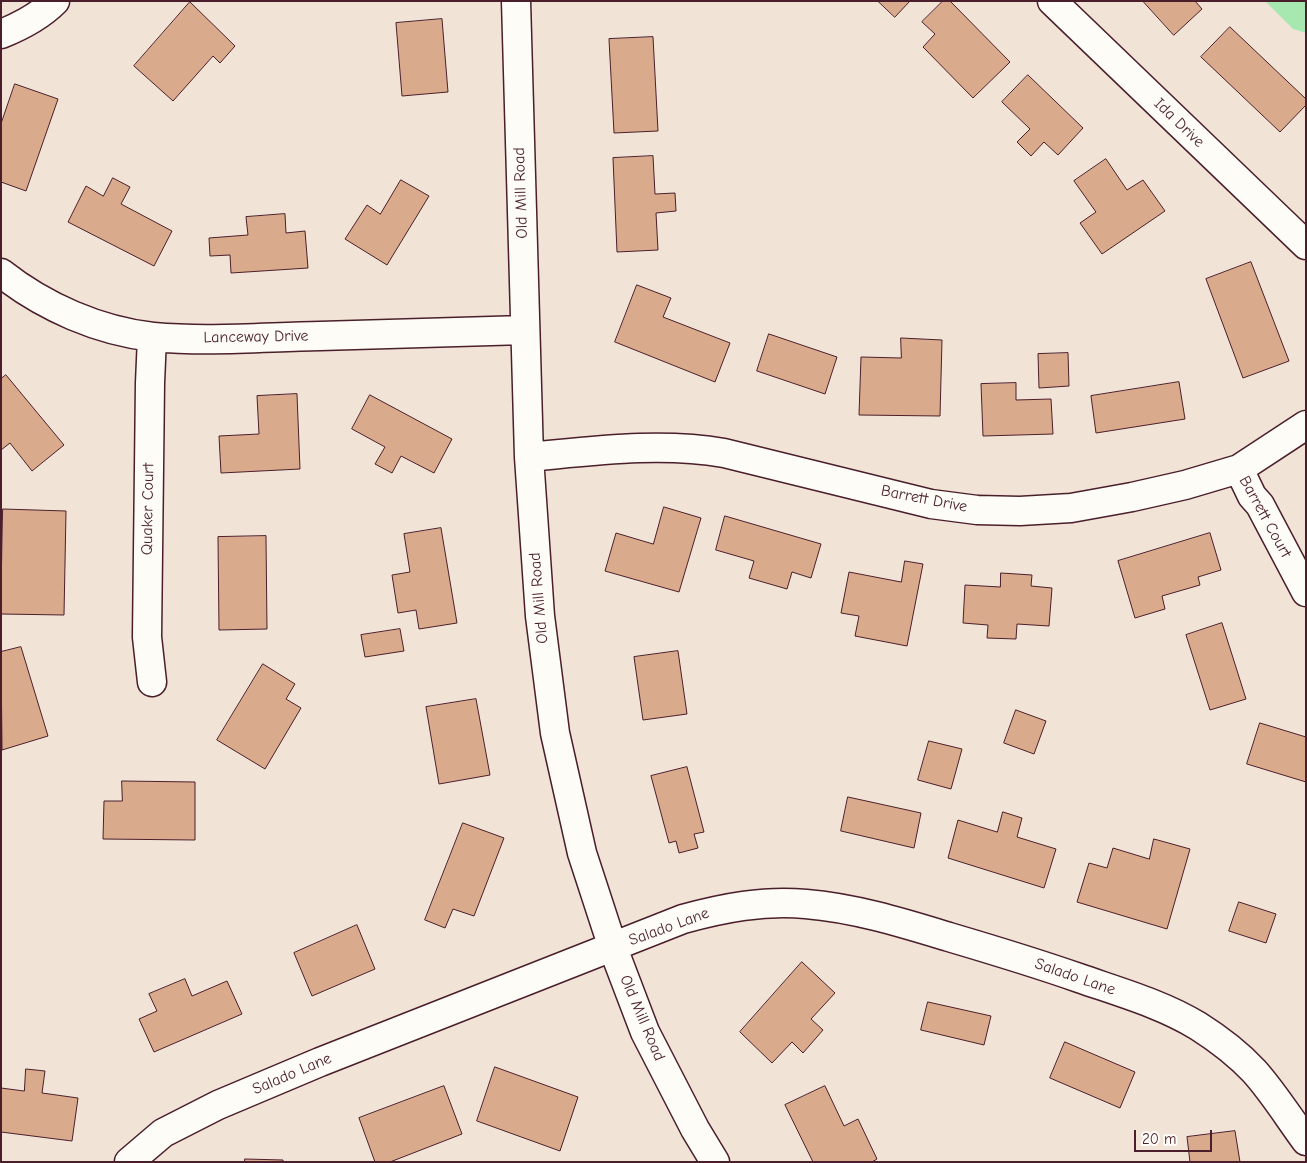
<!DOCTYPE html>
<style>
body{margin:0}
#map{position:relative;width:1307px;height:1163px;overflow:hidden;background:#f2e3d7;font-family:"Comic Neue",sans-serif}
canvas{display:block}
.frame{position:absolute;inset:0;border:2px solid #4a1f2b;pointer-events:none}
.scale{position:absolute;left:1134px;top:1130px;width:78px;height:22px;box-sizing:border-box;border:2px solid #4a1f2b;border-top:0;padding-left:6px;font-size:15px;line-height:18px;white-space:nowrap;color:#4a1f2b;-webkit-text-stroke:4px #fdfcf7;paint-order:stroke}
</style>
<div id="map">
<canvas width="1307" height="1163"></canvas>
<div class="frame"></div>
<div class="scale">20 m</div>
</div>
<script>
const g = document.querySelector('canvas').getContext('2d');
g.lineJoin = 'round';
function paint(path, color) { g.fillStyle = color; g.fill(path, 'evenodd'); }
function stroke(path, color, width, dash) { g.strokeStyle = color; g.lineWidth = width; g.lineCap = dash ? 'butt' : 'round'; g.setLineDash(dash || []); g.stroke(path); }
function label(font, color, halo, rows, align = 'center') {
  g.font = font + ' "Comic Neue",sans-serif'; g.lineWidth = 4.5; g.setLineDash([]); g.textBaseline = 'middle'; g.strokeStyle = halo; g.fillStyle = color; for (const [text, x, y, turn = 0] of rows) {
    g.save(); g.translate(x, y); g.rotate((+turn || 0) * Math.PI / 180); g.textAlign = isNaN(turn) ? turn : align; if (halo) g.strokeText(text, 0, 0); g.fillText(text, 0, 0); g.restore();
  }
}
const green = new Path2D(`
 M 1265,1 L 1306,1 L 1306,33 L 1293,29 Z`);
const building = new Path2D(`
 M 878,1 L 910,1 L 895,17 Z
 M 943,1 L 950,1 L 1010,62 L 973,98 L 923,47 L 935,34 L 922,22 Z
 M 1143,1 L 1195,1 L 1202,9 L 1174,35 Z
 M 190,2 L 235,46 L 220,63 L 213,56 L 173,101 L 134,66 Z
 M 442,19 L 448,92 L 402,96 L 396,23 Z
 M 1230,27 L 1306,99 L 1306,105 L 1280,132 L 1201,57 Z
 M 653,37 L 658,131 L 614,133 L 609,39 Z
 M 1028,75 L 1083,128 L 1058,155 L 1044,142 L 1031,156 L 1017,142 L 1030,129 L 1002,102 Z
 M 15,84 L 58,99 L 26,191 L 1,182 L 1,124 Z
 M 653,156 L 655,194 L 675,193 L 676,211 L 656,213 L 658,250 L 617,252 L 613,158 Z
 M 1106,159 L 1127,190 L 1143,180 L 1165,211 L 1102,254 L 1080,223 L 1096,212 L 1074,181 Z
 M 113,178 L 130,187 L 121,204 L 172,231 L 154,266 L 68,222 L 86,186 L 103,196 Z
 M 401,180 L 429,196 L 387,265 L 345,239 L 367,205 L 380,214 Z
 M 285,214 L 286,233 L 305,231 L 308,268 L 231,273 L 230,255 L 210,256 L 209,238 L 248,235 L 246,217 Z
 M 1251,262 L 1289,361 L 1243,378 L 1206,279 Z
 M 637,285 L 671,298 L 663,317 L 730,343 L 715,382 L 615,342 Z
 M 769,334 L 837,357 L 825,394 L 757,371 Z
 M 901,338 L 942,340 L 940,416 L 859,415 L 861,357 L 901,358 Z
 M 1068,353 L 1069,386 L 1039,388 L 1038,354 Z
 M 6,375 L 64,445 L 32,471 L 10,443 L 1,450 L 1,379 Z
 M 1179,382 L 1185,419 L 1096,433 L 1091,396 Z
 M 1016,383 L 1016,400 L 1051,399 L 1053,434 L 983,436 L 981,384 Z
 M 297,394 L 300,469 L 221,473 L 219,436 L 259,434 L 257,396 Z
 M 370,395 L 452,439 L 434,473 L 401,456 L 392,473 L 375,464 L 385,447 L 352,429 Z
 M 664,507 L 701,518 L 679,592 L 605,571 L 616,533 L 653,544 Z
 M 3,509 L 66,511 L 64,615 L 1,614 Z
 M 725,516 L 821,544 L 811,578 L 792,572 L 787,589 L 749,578 L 754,561 L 716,550 Z
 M 441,528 L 457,623 L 419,629 L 416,610 L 398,613 L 392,575 L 410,572 L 404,534 Z
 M 1210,533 L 1221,570 L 1198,577 L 1200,585 L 1162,596 L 1165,609 L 1135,618 L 1118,561 Z
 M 266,536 L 267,629 L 219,630 L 218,537 Z
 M 905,561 L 923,564 L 907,646 L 855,636 L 859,616 L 841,613 L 849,572 L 901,582 Z
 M 1001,573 L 1032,575 L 1031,586 L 1052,588 L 1049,626 L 1017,624 L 1016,639 L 987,638 L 988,625 L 963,623 L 965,585 L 1000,587 Z
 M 1222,623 L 1246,699 L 1210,710 L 1186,635 Z
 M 400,629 L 404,651 L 365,657 L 361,635 Z
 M 21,647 L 48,736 L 2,750 L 1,652 Z
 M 678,651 L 687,714 L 643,720 L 634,657 Z
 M 263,664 L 295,684 L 286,699 L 301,708 L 265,769 L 217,740 Z
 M 476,699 L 490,775 L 439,784 L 426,707 Z
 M 1016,710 L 1046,721 L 1034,754 L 1004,743 Z
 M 1260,723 L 1306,737 L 1306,782 L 1247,764 Z
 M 929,741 L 962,749 L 951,789 L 918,780 Z
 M 687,767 L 704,832 L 694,834 L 698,848 L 679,853 L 676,841 L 669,843 L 651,776 Z
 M 122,781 L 195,782 L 195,840 L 103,839 L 104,801 L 122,801 Z
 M 848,797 L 921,813 L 914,848 L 841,831 Z
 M 1003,812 L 1022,818 L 1017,837 L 1056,849 L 1044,888 L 948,858 L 958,820 L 997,832 Z
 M 463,823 L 504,838 L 474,916 L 453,909 L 445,928 L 425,920 Z
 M 1154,839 L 1190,849 L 1167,929 L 1077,902 L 1089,863 L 1107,868 L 1113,848 L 1149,859 Z
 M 1239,902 L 1276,914 L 1266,943 L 1229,931 Z
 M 357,925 L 375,969 L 312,996 L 294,953 Z
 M 802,962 L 835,993 L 811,1019 L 823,1030 L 803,1053 L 792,1042 L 772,1063 L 740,1032 Z
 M 185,979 L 192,996 L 227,981 L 242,1014 L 154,1052 L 139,1019 L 157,1011 L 149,994 Z
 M 928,1002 L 991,1016 L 984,1045 L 921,1030 Z
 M 1065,1042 L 1135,1072 L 1120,1108 L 1050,1078 Z
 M 495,1067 L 578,1097 L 560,1151 L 477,1121 Z
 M 26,1069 L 45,1071 L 42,1093 L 78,1098 L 72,1141 L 1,1132 L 1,1088 L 24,1091 Z
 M 444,1086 L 462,1134 L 390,1162 L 375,1162 L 359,1118 Z
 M 825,1086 L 844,1126 L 858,1119 L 877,1159 L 872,1162 L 813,1162 L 785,1105 Z
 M 1235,1131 L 1240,1162 L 1190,1162 L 1187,1137 Z
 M 245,1159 L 283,1160 L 283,1162 L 245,1162 Z`);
const minor = new Path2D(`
 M 516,1 L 529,457 L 540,616 L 555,733 L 582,853 L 613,948 L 645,1032 L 695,1129 L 715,1162
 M 1052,1 L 1306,245
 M 1,34 C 21,26 40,16 55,1
 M 1,273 C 44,307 99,331 153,337 C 209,342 265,337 320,336 C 389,334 457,332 525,330
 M 529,457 C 594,451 659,442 724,453 L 931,504 L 977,510 L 1020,511 L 1071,508 L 1132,497 L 1185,485 L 1239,469 L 1306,425
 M 1239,469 L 1252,496 L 1260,505 L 1306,592
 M 152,682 L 147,637 L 150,383 L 152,337
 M 129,1162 L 163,1133 L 218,1105 L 320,1062 L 683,919 C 723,908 764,900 806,904 C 855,908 903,923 949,937 C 993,950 1036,963 1079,978 C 1119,992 1162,1004 1198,1026 C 1217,1038 1238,1054 1254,1071 C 1273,1092 1289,1118 1306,1141`);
const streetNames = [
 ["Ida Drive",1179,123,44],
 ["Old Mill Road",521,193,-92],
 ["Lanceway Drive",256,337,-1],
 ["Barrett Drive",924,499,11],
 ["Quaker Court",148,509,-89],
 ["Barrett Court",1265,517,61],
 ["Old Mill Road",539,598,-95],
 ["Salado Lane",669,927,-20],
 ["Salado Lane",1075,977,19],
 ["Old Mill Road",642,1018,67],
 ["Salado Lane",292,1074,-23]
];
paint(green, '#a7e8b1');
paint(building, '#daaa8c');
stroke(building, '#4a1f2b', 1);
stroke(minor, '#4a1f2b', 31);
stroke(minor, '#fdfcf7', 28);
label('16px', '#4a1f2b', '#fdfcf7', streetNames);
</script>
